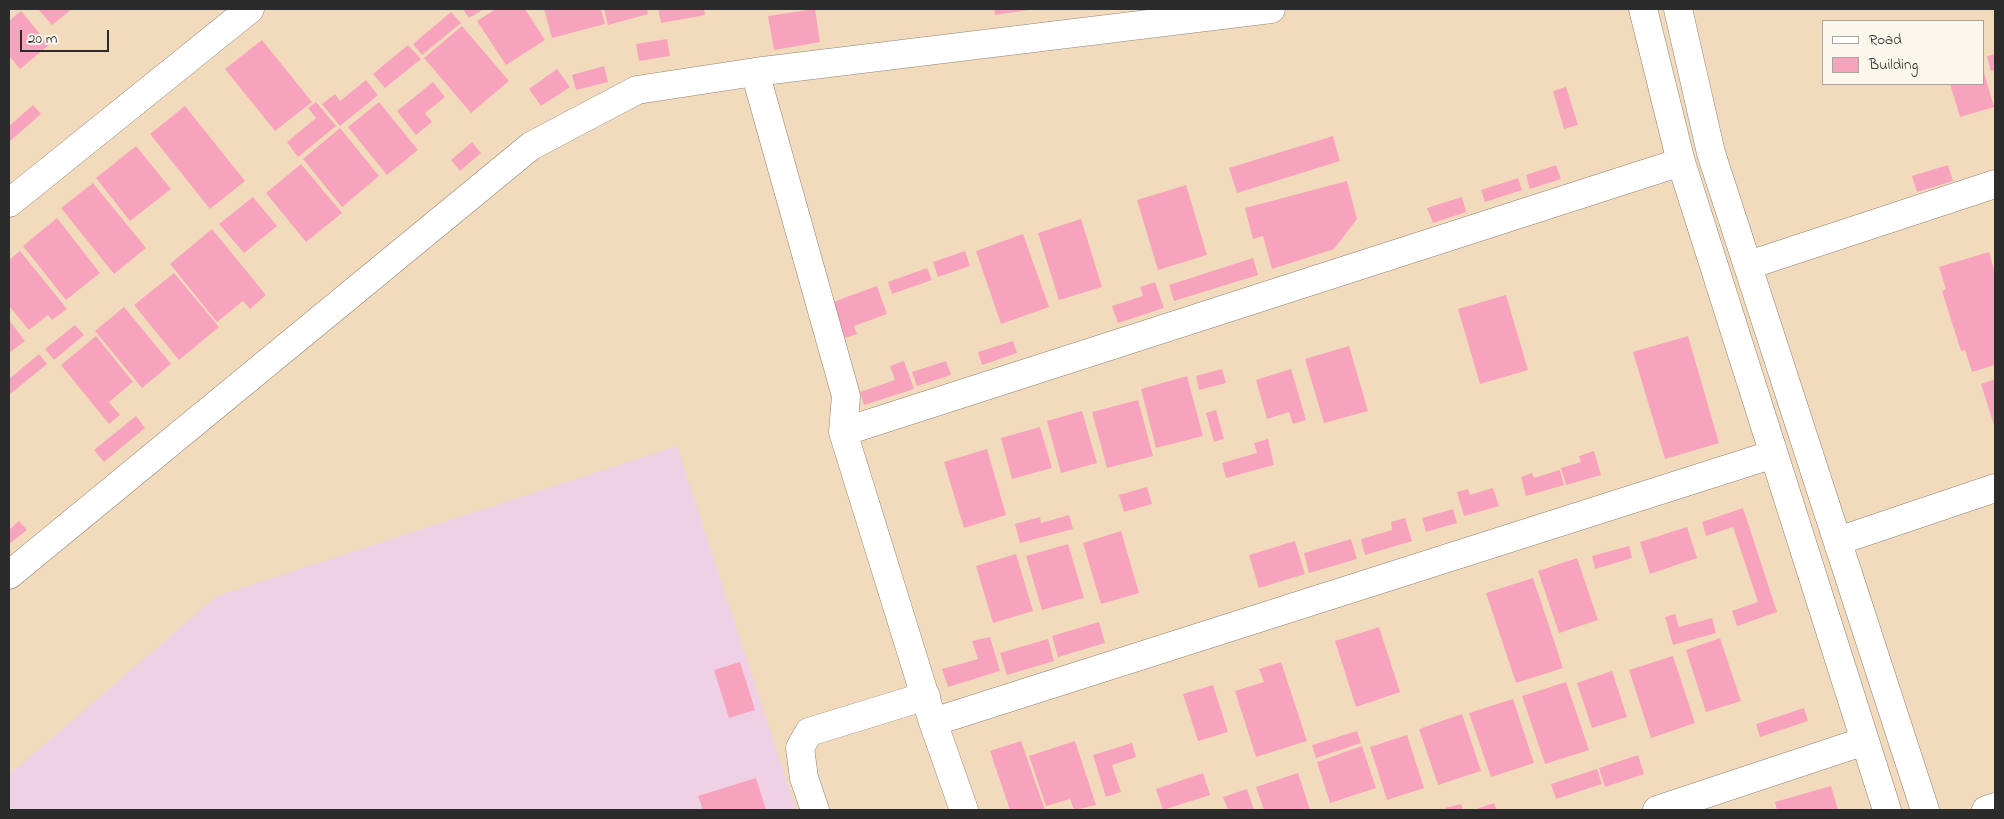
<!DOCTYPE html>
<style>
body{margin:0}
#map{position:relative;width:2004px;height:819px;overflow:hidden;background:#f2dbbc;font-family:"Indie Flower",sans-serif}
canvas{display:block}
.frame{position:absolute;inset:0;border:10px solid #2b2b2b;pointer-events:none}
.legend{position:absolute;left:1822px;top:20px;width:162px;height:65px;box-sizing:border-box;background:#fbf7ec;border:1px solid #a8a59f;margin:0;padding:6px 9px;list-style:none;font-size:15px;color:#2b2b2b}
.legend li{display:flex;align-items:center;gap:10px;height:25px}
.legend b{width:25px;border:1px solid #a8a59f}
.scale{position:absolute;left:20px;top:30px;width:89px;height:22px;box-sizing:border-box;border:2px solid #2b2b2b;border-top:0;padding-left:6px;font-size:15px;line-height:18px;white-space:nowrap;color:#2b2b2b;-webkit-text-stroke:4px #fbf7ec;paint-order:stroke}
</style>
<div id="map">
<canvas width="2004" height="819"></canvas>
<div class="frame"></div>
<ul class="legend">
<li><b style="height:6px;background:#fff"></b>Road</li>
<li><b style="height:14px;background:#f8a3bd"></b>Building</li>
</ul>
<div class="scale">20 m</div>
</div>
<script>
const g = document.querySelector('canvas').getContext('2d');
g.lineJoin = 'round';
function paint(path, color) { g.fillStyle = color; g.fill(path, 'evenodd'); }
function stroke(path, color, width, dash) { g.strokeStyle = color; g.lineWidth = width; g.lineCap = dash ? 'butt' : 'round'; g.setLineDash(dash || []); g.stroke(path); }
const built = new Path2D(`
 M 677,446 L 796,810 L 9,810 L 9,775 L 217,596 Z`);
const building = new Path2D(`
 M 38,9 L 72,9 L 52,25 Z
 M 463,9 L 484,9 L 469,18 Z
 M 496,9 L 525,9 L 545,40 L 506,65 L 477,21 Z
 M 544,9 L 601,9 L 605,24 L 552,38 Z
 M 604,9 L 647,9 L 648,14 L 608,25 Z
 M 658,9 L 704,9 L 705,15 L 661,23 Z
 M 815,9 L 820,42 L 774,50 L 768,16 Z
 M 994,9 L 1029,9 L 1029,10 L 995,15 Z
 M 21,11 L 49,45 L 20,69 L 9,56 L 9,21 Z
 M 451,12 L 461,23 L 422,55 L 413,44 Z
 M 462,26 L 509,81 L 471,113 L 424,58 Z
 M 667,39 L 670,56 L 639,61 L 636,44 Z
 M 262,40 L 312,102 L 275,131 L 225,69 Z
 M 408,45 L 421,59 L 385,88 L 373,74 Z
 M 1995,54 L 1995,70 L 1991,71 L 1987,56 Z
 M 604,66 L 608,82 L 576,90 L 572,75 Z
 M 557,69 L 570,87 L 541,106 L 529,89 Z
 M 1983,69 L 1994,107 L 1960,117 L 1950,84 L 1983,84 Z
 M 366,80 L 378,95 L 340,126 L 322,104 L 335,94 L 340,101 Z
 M 433,82 L 445,97 L 425,113 L 432,122 L 416,135 L 397,111 Z
 M 1566,87 L 1578,125 L 1564,129 L 1553,91 Z
 M 316,102 L 336,126 L 298,157 L 287,142 L 316,118 L 308,108 Z
 M 379,102 L 418,150 L 387,175 L 348,127 Z
 M 33,105 L 41,114 L 9,142 L 9,126 Z
 M 185,106 L 245,181 L 210,209 L 150,134 Z
 M 340,128 L 379,176 L 342,207 L 303,159 Z
 M 1333,136 L 1340,161 L 1237,193 L 1229,168 Z
 M 472,142 L 481,153 L 460,171 L 451,160 Z
 M 136,146 L 171,189 L 130,221 L 96,178 Z
 M 301,164 L 342,213 L 306,242 L 266,193 Z
 M 1556,165 L 1561,179 L 1530,189 L 1526,175 Z
 M 1948,165 L 1953,181 L 1917,192 L 1912,176 Z
 M 1518,178 L 1522,190 L 1485,202 L 1481,190 Z
 M 1347,181 L 1357,219 L 1334,249 L 1272,269 L 1263,236 L 1253,239 L 1245,208 Z
 M 93,183 L 146,248 L 114,274 L 61,208 Z
 M 1186,185 L 1207,255 L 1158,270 L 1137,200 Z
 M 253,197 L 277,226 L 244,253 L 219,224 Z
 M 1462,197 L 1466,212 L 1433,223 L 1427,208 Z
 M 57,218 L 100,273 L 66,300 L 23,246 Z
 M 1081,219 L 1102,287 L 1059,300 L 1038,233 Z
 M 212,229 L 266,295 L 250,309 L 243,301 L 217,322 L 170,264 Z
 M 1023,234 L 1049,307 L 1001,324 L 976,251 Z
 M 20,251 L 67,309 L 52,320 L 48,315 L 29,330 L 9,306 L 9,260 Z
 M 965,251 L 970,266 L 938,277 L 933,262 Z
 M 1989,252 L 1995,273 L 1995,365 L 1972,372 L 1965,350 L 1961,351 L 1942,291 L 1946,289 L 1939,267 Z
 M 1253,258 L 1258,275 L 1174,301 L 1169,285 Z
 M 927,268 L 932,280 L 892,294 L 888,282 Z
 M 174,273 L 219,327 L 179,360 L 134,305 Z
 M 1155,282 L 1164,308 L 1118,323 L 1112,306 L 1143,296 L 1140,287 Z
 M 877,286 L 887,314 L 854,326 L 857,334 L 845,338 L 833,302 Z
 M 1506,295 L 1528,370 L 1480,384 L 1458,309 Z
 M 124,307 L 171,364 L 142,388 L 95,331 Z
 M 9,320 L 25,341 L 9,353 Z
 M 75,325 L 84,335 L 54,360 L 45,349 Z
 M 96,336 L 133,382 L 109,402 L 120,415 L 109,424 L 61,365 Z
 M 1688,336 L 1719,443 L 1665,459 L 1633,352 Z
 M 1013,341 L 1017,353 L 982,365 L 978,352 Z
 M 1349,346 L 1368,411 L 1324,423 L 1305,359 Z
 M 39,354 L 47,364 L 9,395 L 9,379 Z
 M 904,361 L 914,389 L 864,405 L 860,392 L 895,380 L 890,366 Z
 M 946,361 L 951,375 L 917,386 L 912,372 Z
 M 1222,369 L 1226,383 L 1199,390 L 1196,376 Z
 M 1291,369 L 1306,420 L 1293,424 L 1289,412 L 1267,419 L 1256,380 Z
 M 1187,376 L 1203,436 L 1156,448 L 1141,389 Z
 M 1995,379 L 1995,428 L 1981,384 Z
 M 1138,400 L 1153,456 L 1107,468 L 1092,412 Z
 M 1216,410 L 1224,439 L 1214,442 L 1206,413 Z
 M 1082,411 L 1097,463 L 1061,473 L 1047,421 Z
 M 136,416 L 145,428 L 104,462 L 94,450 Z
 M 1040,427 L 1052,468 L 1012,479 L 1001,438 Z
 M 1268,439 L 1274,465 L 1226,478 L 1222,463 L 1257,453 L 1254,443 Z
 M 987,449 L 1006,515 L 964,528 L 944,462 Z
 M 1594,451 L 1601,475 L 1566,485 L 1561,468 L 1581,462 L 1579,456 Z
 M 1560,470 L 1564,485 L 1526,496 L 1521,477 L 1532,473 L 1534,478 Z
 M 1147,487 L 1152,504 L 1124,512 L 1119,495 Z
 M 1493,488 L 1499,506 L 1464,516 L 1457,492 L 1468,489 L 1470,495 Z
 M 1743,508 L 1777,612 L 1737,626 L 1732,611 L 1758,602 L 1733,527 L 1706,536 L 1702,522 Z
 M 1453,509 L 1457,523 L 1426,532 L 1422,518 Z
 M 1069,515 L 1073,529 L 1020,543 L 1015,524 L 1040,517 L 1041,523 Z
 M 1405,518 L 1412,541 L 1365,555 L 1361,539 L 1392,530 L 1391,522 Z
 M 19,521 L 27,530 L 9,544 L 9,530 Z
 M 1687,527 L 1697,558 L 1650,574 L 1640,542 Z
 M 1121,531 L 1139,593 L 1101,604 L 1083,543 Z
 M 1351,539 L 1357,559 L 1309,573 L 1304,553 Z
 M 1295,541 L 1305,574 L 1259,588 L 1249,555 Z
 M 1068,544 L 1084,598 L 1042,610 L 1026,556 Z
 M 1629,546 L 1632,558 L 1595,569 L 1592,556 Z
 M 1016,554 L 1033,611 L 993,623 L 976,566 Z
 M 1577,558 L 1598,620 L 1559,633 L 1538,571 Z
 M 1533,578 L 1563,668 L 1516,683 L 1486,593 Z
 M 1675,614 L 1679,627 L 1712,618 L 1716,633 L 1673,645 L 1665,617 Z
 M 1099,622 L 1105,643 L 1058,657 L 1052,636 Z
 M 1379,627 L 1400,692 L 1356,707 L 1335,641 Z
 M 990,637 L 1000,671 L 948,687 L 942,669 L 978,659 L 972,641 Z
 M 1720,638 L 1741,701 L 1706,712 L 1686,650 Z
 M 1048,639 L 1054,661 L 1007,675 L 1000,653 Z
 M 1673,656 L 1695,723 L 1651,738 L 1629,670 Z
 M 740,662 L 755,710 L 729,718 L 714,670 Z
 M 1281,662 L 1307,741 L 1256,757 L 1235,691 L 1264,682 L 1259,669 Z
 M 1612,671 L 1627,717 L 1592,728 L 1577,683 Z
 M 1566,682 L 1589,750 L 1545,764 L 1522,696 Z
 M 1213,685 L 1228,732 L 1198,741 L 1183,694 Z
 M 1513,699 L 1534,763 L 1491,777 L 1469,713 Z
 M 1804,708 L 1808,721 L 1760,737 L 1756,724 Z
 M 1462,714 L 1481,771 L 1438,785 L 1419,729 Z
 M 1357,731 L 1361,743 L 1316,758 L 1312,745 Z
 M 1407,735 L 1424,788 L 1387,800 L 1370,747 Z
 M 1021,741 L 1045,810 L 1010,810 L 990,751 Z
 M 1075,741 L 1096,805 L 1074,810 L 1070,799 L 1046,806 L 1029,756 Z
 M 1132,743 L 1136,757 L 1112,765 L 1121,792 L 1106,797 L 1093,755 Z
 M 1362,746 L 1376,788 L 1330,803 L 1317,762 Z
 M 1638,755 L 1644,774 L 1605,787 L 1599,768 Z
 M 1597,769 L 1602,784 L 1556,799 L 1551,784 Z
 M 1203,773 L 1210,795 L 1163,810 L 1156,789 Z
 M 1298,773 L 1310,810 L 1264,810 L 1256,787 Z
 M 756,778 L 766,810 L 703,810 L 698,796 Z
 M 1831,786 L 1838,810 L 1777,810 L 1775,802 Z
 M 1247,789 L 1254,810 L 1228,810 L 1223,797 Z
 M 1494,803 L 1497,810 L 1473,810 Z
 M 1461,804 L 1463,810 L 1446,810 L 1445,808 Z`);
const street = new Path2D(`
 M 1643,9 L 1681,162 L 1887,810
 M 1678,9 L 1711,153 L 1925,810
 M 755,72 L 846,396 L 843,432 L 933,722 L 964,810
 M 9,203 L 250,9
 M 1749,265 L 1995,184
 M 843,432 L 1681,162
 M 1838,541 L 1995,488
 M 9,575 L 531,146 L 637,90 L 755,72 L 1271,9
 M 933,722 L 1774,454
 M 815,810 L 804,778 L 800,748 L 809,732 L 926,696
 M 1657,810 L 1865,741
 M 1986,810 L 1995,807`);
paint(built, '#f0d0e4');
paint(building, '#f8a3bd');
stroke(street, '#8e8374', 29);
stroke(street, '#fff', 28);
</script>
